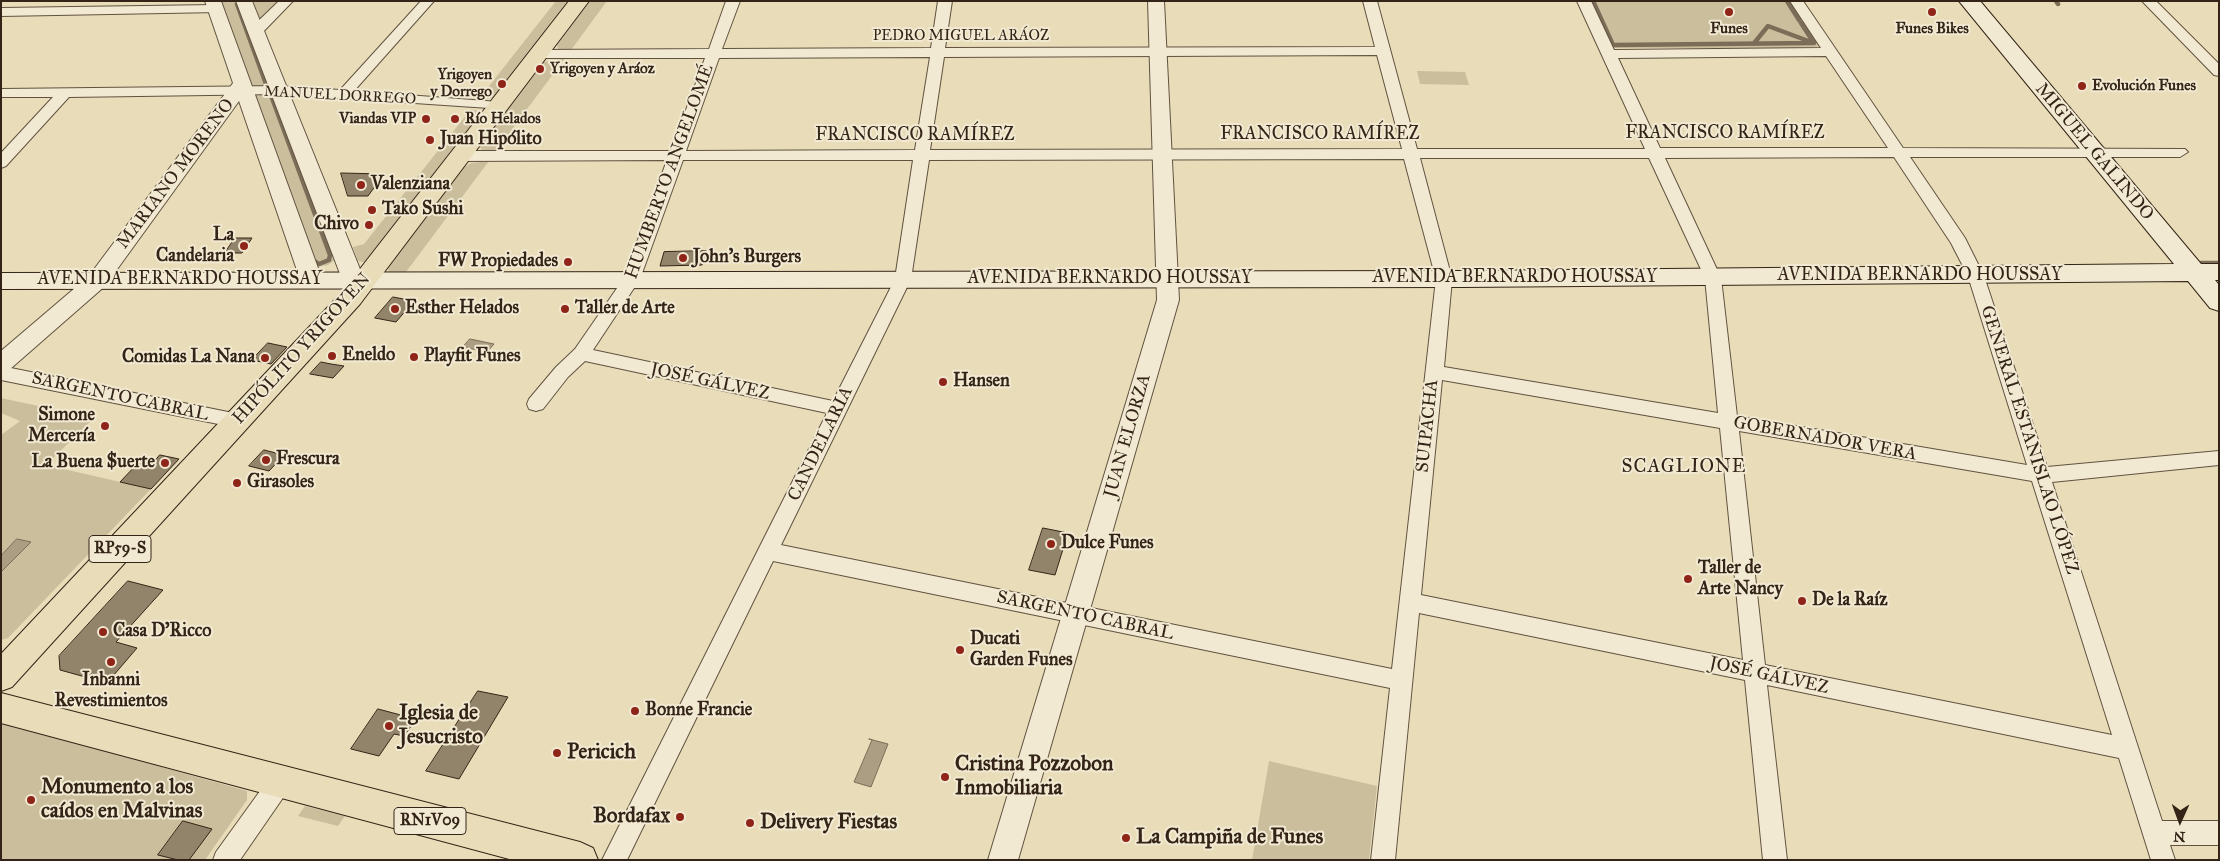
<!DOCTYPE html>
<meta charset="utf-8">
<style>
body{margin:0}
#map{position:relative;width:2220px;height:861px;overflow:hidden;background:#e9ddb9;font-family:"IM FELL Great Primer",serif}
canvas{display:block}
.frame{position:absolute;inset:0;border:2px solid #342417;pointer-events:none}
.north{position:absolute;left:2155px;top:796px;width:50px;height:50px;-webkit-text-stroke:4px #f1e9d2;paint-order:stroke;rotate:182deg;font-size:14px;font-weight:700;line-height:20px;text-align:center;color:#342417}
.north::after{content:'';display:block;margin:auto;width:18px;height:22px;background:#342417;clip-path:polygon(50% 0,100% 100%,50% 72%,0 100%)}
</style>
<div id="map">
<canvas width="2220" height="861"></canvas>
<div class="frame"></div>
<div class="north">N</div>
</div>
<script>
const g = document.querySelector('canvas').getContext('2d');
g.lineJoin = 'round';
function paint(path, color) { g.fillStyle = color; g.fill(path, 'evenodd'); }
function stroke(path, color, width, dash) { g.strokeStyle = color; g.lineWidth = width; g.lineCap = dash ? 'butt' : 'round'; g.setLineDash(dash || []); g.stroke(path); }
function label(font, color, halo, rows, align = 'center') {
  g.font = font + ' "IM FELL Great Primer",serif'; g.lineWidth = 4; g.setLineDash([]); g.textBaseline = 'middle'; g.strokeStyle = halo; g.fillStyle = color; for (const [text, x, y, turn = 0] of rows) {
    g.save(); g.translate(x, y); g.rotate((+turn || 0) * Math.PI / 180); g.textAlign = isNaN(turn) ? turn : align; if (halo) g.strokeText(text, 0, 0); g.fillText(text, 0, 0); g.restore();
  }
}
const green = new Path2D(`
 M 216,1 L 242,1 L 271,86 L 250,88 Z
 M 250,1 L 281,1 L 258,23 Z
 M 556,1 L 571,1 L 497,97 L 478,100 Z
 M 590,1 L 607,1 L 571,50 L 558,49 L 557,45 Z
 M 1589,1 L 1790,1 L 1820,45 L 1816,48 L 1615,48 L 1612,47 Z
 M 565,58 L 496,151 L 482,151 L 480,146 L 544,62 Z
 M 1417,71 L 1465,72 L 1469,85 L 1420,84 Z
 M 256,93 L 271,93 L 338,258 L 328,265 L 316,267 L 251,95 Z
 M 471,109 L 485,113 L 367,263 L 358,261 L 353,247 L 364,244 Z
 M 489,161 L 403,276 L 389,273 L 388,267 L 463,168 L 471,163 Z
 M 1,398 L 94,418 L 46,465 L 151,489 L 8,638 L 1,640 L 1,435 L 20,421 L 1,413 Z
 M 1,722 L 247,791 L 247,800 L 205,860 L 1,860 Z
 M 1269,761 L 1377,786 L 1369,860 L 1252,860 Z
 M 305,806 L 345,816 L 338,826 L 298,816 Z`);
const water = new Path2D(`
 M 470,339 L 494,344 L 487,352 L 463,347 Z
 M 17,539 L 31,542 L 1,572 L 1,556 Z
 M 869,739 L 888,744 L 871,787 L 854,782 L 872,740 Z`);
const stream = new Path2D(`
 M 1593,1 L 1613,45 L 1814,43
 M 1787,1 L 1799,20
 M 2056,1 L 2058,4
 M 237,4 L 266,84
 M 1801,23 L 1814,43
 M 1755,42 L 1768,26 L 1811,42
 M 272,98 L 330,255 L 329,260 L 319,264 L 313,260
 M 2201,263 L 2219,263`);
const building = new Path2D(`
 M 341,173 L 384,174 L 368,196 L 348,196 Z
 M 235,238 L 252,238 L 242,253 L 225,253 Z
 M 706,251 L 702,265 L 660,266 L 664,252 Z
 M 393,297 L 414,301 L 396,322 L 375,318 Z
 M 268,343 L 287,347 L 271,364 L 252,360 Z
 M 321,362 L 331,364 L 344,366 L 333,378 L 310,374 Z
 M 264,450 L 284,455 L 269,471 L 249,466 Z
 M 160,455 L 179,459 L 151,489 L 120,482 L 138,463 L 150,466 Z
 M 1043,528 L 1068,533 L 1055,575 L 1029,570 Z
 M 128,581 L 163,590 L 116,642 L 137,648 L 107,683 L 60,670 L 59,656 Z
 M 478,691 L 508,697 L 459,779 L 426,771 Z
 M 378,709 L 416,719 L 404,736 L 394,734 L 379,756 L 351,749 Z
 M 183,821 L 212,829 L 189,860 L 178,860 L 158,855 Z`);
const minor = new Path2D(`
 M 279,1 L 293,1 L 261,34 L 251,34 L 249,31 L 251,28 Z
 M 421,1 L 434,1 L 354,91 L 499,102 L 504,103 L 506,106 L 504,109 L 280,94 L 69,97 L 6,166 L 1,168 L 1,153 L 53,97 L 1,97 L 1,89 L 280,86 L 340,90 Z
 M 726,1 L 740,1 L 722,49 L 931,48 L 938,1 L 952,1 L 945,48 L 1375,47 L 1363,1 L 1377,1 L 1417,149 L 1645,149 L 1577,1 L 1591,1 L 1614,50 L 1821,48 L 1790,1 L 1803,1 L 1903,148 L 2185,149 L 2188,152 L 2180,157 L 1910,157 L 1965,238 L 1984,276 L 2047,467 L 2219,451 L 2219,465 L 2052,482 L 2162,821 L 2219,821 L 2219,845 L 2170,845 L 2175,860 L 2151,860 L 2119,758 L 1767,685 L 1787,860 L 1763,860 L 1745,680 L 1419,613 L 1395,860 L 1371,860 L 1390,688 L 773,561 L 627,860 L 602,860 L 827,413 L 585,361 L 568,377 L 543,409 L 536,411 L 529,409 L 527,404 L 529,399 L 556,367 L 575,349 L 624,278 L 667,160 L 460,161 L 452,156 L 460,151 L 671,151 L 705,58 L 539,58 L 532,54 L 539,50 L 709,49 ZM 1377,55 L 1402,149 L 930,150 L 944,57 ZM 1826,56 L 1888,148 L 1660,148 L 1618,58 ZM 930,57 L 915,150 L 686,151 L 719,58 ZM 1894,157 L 1951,243 L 1968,276 L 2027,465 L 1737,416 L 1721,278 L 1665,158 ZM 1420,158 L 1649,158 L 1705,278 L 1718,413 L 1444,367 L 1452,279 ZM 1404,159 L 1436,279 L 1392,669 L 781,545 L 911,279 L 929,160 ZM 683,160 L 913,160 L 895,279 L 833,401 L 593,350 L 640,279 ZM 1442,380 L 1720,428 L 1743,660 L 1421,595 ZM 1739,431 L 2032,481 L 2112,735 L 1765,665 Z
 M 2142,1 L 2156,1 L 2219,64 L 2219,76 L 2214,75 Z
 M 215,5 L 220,6 L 222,9 L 220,12 L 1,16 L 1,8 Z
 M 1,366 L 238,414 L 245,416 L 247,421 L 245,426 L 238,428 L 1,380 Z
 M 281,770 L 289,773 L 293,781 L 289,789 L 240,860 L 213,860 L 216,852 L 273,773 Z`);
const tertiary = new Path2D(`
 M 205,1 L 221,1 L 322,279 L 319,284 L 311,286 L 303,284 L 300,279 L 239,101 L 105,286 L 9,370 L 1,372 L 1,351 L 89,276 L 233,83 Z
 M 236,1 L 252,1 L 364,279 L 361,284 L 353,286 L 345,284 L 342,279 Z
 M 1148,1 L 1164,1 L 1179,300 L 1018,860 L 988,860 L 1157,300 Z`);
const secondary = new Path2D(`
 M 1959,1 L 1980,1 L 2201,264 L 2219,264 L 2219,280 L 2215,280 L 2219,285 L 2219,311 L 2210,308 L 2188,281 L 1462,287 L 1,289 L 1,273 L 1462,271 L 2174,264 Z`);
const primary = new Path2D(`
 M 569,1 L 589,1 L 360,304 L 12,687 L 1,691 L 1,654 L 342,292 Z
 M 1,693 L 580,842 L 593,848 L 598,860 L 513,860 L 1,723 Z`);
const markers = [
 [1729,12,5,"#8f2418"],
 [1932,12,5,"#8f2418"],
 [540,69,5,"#8f2418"],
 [502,84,5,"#8f2418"],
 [2082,86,5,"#8f2418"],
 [426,119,5,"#8f2418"],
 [455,119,5,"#8f2418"],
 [430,140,5,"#8f2418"],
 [361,185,5,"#8f2418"],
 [372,210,5,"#8f2418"],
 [369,225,5,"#8f2418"],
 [244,246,5,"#8f2418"],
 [683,258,5,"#8f2418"],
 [568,262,5,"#8f2418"],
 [395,309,5,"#8f2418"],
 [565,309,5,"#8f2418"],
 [332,356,5,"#8f2418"],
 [414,357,5,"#8f2418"],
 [265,358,5,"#8f2418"],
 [943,382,5,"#8f2418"],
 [105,426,5,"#8f2418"],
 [266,460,5,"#8f2418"],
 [165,463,5,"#8f2418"],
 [237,483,5,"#8f2418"],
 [1051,544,5,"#8f2418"],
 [1688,579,5,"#8f2418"],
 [1802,601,5,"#8f2418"],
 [103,632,5,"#8f2418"],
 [960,650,5,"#8f2418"],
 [111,662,5,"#8f2418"],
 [635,711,5,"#8f2418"],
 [389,726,5,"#8f2418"],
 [557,753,5,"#8f2418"],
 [945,777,5,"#8f2418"],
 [31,800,5,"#8f2418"],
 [680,817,5,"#8f2418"],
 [750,823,5,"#8f2418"],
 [1126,838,5,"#8f2418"]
];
const farPoinames = [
 ["Funes",1729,29,"center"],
 ["Funes Bikes",1932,29,"center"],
 ["Yrigoyen y Aráoz",550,69],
 ["Yrigoyen",492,75,"right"],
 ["y Dorrego",492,92,"right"],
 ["Evolución Funes",2092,86],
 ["Viandas VIP",416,119,"right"],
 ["Río Helados",465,119]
];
const farStreetnames = [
 ["PEDRO MIGUEL ARÁOZ",961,36],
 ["MANUEL DORREGO",340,96,3]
];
const shields = [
 [120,549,62],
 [430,821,72]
];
const shieldNames = [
 ["RP59-S",120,549],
 ["RN1V09",430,821]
];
const streetNames = [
 ["FRANCISCO RAMÍREZ",1725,134],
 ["FRANCISCO RAMÍREZ",1320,135],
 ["FRANCISCO RAMÍREZ",915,136],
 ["MIGUEL GALINDO",2094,152,50],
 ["HUMBERTO ANGELOMÉ",670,172,-70],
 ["MARIANO MORENO",176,174,-53],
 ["AVENIDA BERNARDO HOUSSAY",1920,276],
 ["AVENIDA BERNARDO HOUSSAY",1515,278],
 ["AVENIDA BERNARDO HOUSSAY",1110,279],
 ["AVENIDA BERNARDO HOUSSAY",180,280],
 ["HIPÓLITO YRIGOYEN",302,349,-48],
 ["JOSÉ GÁLVEZ",710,382,12],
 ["SARGENTO CABRAL",120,397,12],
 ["SUIPACHA",1428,426,-84],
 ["JUAN ELORZA",1128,436,-74],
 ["GOBERNADOR VERA",1825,439,10],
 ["GENERAL ESTANISLAO LÓPEZ",2029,440,72],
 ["CANDELARIA",821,444,-64],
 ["SARGENTO CABRAL",1085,616,12],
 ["JOSÉ GÁLVEZ",1769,676,12]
];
const poiNames = [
 ["Juan Hipólito",440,140],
 ["Valenziana",371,185],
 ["Tako Sushi",382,210],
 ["Chivo",359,225,"right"],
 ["La",234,236,"right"],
 ["Candelaria",234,257,"right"],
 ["John's Burgers",693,258],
 ["FW Propiedades",558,262,"right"],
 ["Esther Helados",405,309],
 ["Taller de Arte",575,309],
 ["Eneldo",342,356],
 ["Playfit Funes",424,357],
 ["Comidas La Nana",255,358,"right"],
 ["Hansen",953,382],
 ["Simone",95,416,"right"],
 ["Mercería",95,437,"right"],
 ["Frescura",276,460],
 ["La Buena $uerte",155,463,"right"],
 ["Girasoles",247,483],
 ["Dulce Funes",1061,544],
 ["Taller de",1698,569],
 ["Arte Nancy",1698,590],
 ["De la Raíz",1812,601],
 ["Casa D'Ricco",113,632],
 ["Ducati",970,640],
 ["Garden Funes",970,661],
 ["Inbanni",111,681,"center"],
 ["Revestimientos",111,702,"center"],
 ["Bonne Francie",645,711]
];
const neighbourhoodNames = [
 ["SCAGLIONE",1684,467]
];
const nearPoinames = [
 ["Iglesia de",399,714],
 ["Jesucristo",399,738],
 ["Pericich",567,753],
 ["Cristina Pozzobon",955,765],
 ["Inmobiliaria",955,789],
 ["Monumento a los",41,788],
 ["caídos en Malvinas",41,812],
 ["Bordafax",670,817,"right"],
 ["Delivery Fiestas",760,823],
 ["La Campiña de Funes",1136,838]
];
paint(green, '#cabe9d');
paint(water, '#ab9e82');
stroke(water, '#7b6d57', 1);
stroke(stream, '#7b6d57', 4.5);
paint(building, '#92846b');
stroke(building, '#342417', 1);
stroke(minor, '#615240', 2);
stroke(tertiary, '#615240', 2);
stroke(secondary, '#342417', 2);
stroke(primary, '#342417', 2);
paint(minor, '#f1e9d2');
paint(tertiary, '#f1e9d2');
paint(secondary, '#f1e9d2');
paint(primary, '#e9ddb9');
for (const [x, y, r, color] of markers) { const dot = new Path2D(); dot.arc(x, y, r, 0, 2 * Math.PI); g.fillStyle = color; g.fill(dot); stroke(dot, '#f1e9d2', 2); }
label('bold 15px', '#342417', '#f1e9d2', farPoinames, 'left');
label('15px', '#342417', '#f1e9d2', farStreetnames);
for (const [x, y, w] of shields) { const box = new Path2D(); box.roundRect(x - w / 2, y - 13.5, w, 27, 4); g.fillStyle = '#f1e9d2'; g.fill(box); stroke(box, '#342417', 1); }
label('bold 16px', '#342417', null, shieldNames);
label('18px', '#342417', '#f1e9d2', streetNames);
label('bold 18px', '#342417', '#f1e9d2', poiNames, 'left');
g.letterSpacing = '1px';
label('19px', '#342417', '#f1e9d2', neighbourhoodNames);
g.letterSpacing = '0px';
label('bold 21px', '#342417', '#f1e9d2', nearPoinames, 'left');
</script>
